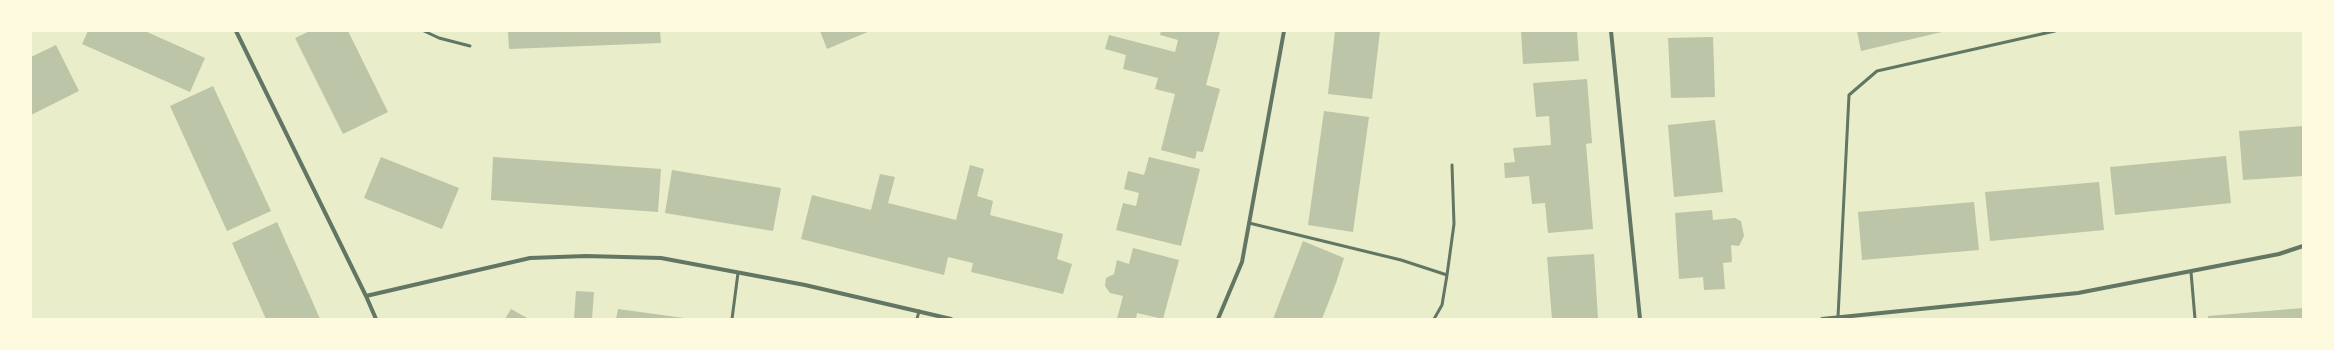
<!DOCTYPE html>
<style>
body{margin:0}
#map{position:relative;width:2334px;height:350px;overflow:hidden;background:#e9edc9;font-family:"IBM Plex Sans",sans-serif}
canvas{display:block}
.frame{position:absolute;inset:0;border:32px solid #fefae0;pointer-events:none}
</style>
<div id="map">
<canvas width="2334" height="350"></canvas>
<div class="frame"></div>
</div>
<script>
const g = document.querySelector('canvas').getContext('2d');
g.lineJoin = 'round';
function paint(path, color) { g.fillStyle = color; g.fill(path, 'evenodd'); }
function stroke(path, color, width, dash) { g.strokeStyle = color; g.lineWidth = width; g.lineCap = dash ? 'butt' : 'round'; g.setLineDash(dash || []); g.stroke(path); }
const building = new Path2D(`
 M 88,31 L 145,31 L 205,58 L 190,92 L 82,44 Z
 M 310,31 L 348,31 L 388,112 L 343,134 L 295,38 Z
 M 508,31 L 660,31 L 661,43 L 509,49 Z
 M 820,31 L 870,31 L 827,49 Z
 M 1161,31 L 1220,31 L 1206,85 L 1220,89 L 1203,152 L 1197,151 L 1195,159 L 1161,150 L 1175,94 L 1155,89 L 1158,78 L 1123,69 L 1126,55 L 1105,49 L 1109,35 L 1175,52 L 1178,40 L 1160,35 Z
 M 1335,31 L 1380,31 L 1372,99 L 1328,94 Z
 M 1521,31 L 1577,31 L 1579,61 L 1523,64 Z
 M 1857,31 L 1942,31 L 1942,32 L 1861,51 Z
 M 1713,37 L 1715,97 L 1671,98 L 1668,38 Z
 M 56,45 L 79,91 L 31,115 L 31,57 Z
 M 1587,79 L 1592,143 L 1586,144 L 1593,229 L 1548,233 L 1545,203 L 1532,204 L 1529,176 L 1505,178 L 1504,163 L 1515,162 L 1513,148 L 1551,145 L 1549,116 L 1536,117 L 1533,83 Z
 M 213,86 L 271,211 L 227,231 L 170,106 Z
 M 1324,111 L 1369,117 L 1353,232 L 1308,225 Z
 M 1715,120 L 1723,192 L 1674,197 L 1668,125 Z
 M 2303,126 L 2303,176 L 2243,180 L 2239,131 Z
 M 2226,156 L 2231,203 L 2115,215 L 2110,167 Z
 M 381,157 L 459,188 L 442,229 L 364,198 Z
 M 493,157 L 661,169 L 658,212 L 491,200 Z
 M 1149,157 L 1200,169 L 1181,246 L 1116,230 L 1123,203 L 1136,206 L 1139,193 L 1124,189 L 1128,171 L 1144,175 Z
 M 970,165 L 984,169 L 977,196 L 993,201 L 990,215 L 1063,234 L 1057,259 L 1072,264 L 1063,294 L 971,272 L 973,263 L 948,257 L 944,275 L 801,239 L 812,195 L 871,210 L 880,174 L 895,177 L 888,203 L 956,220 Z
 M 672,170 L 781,188 L 773,231 L 665,213 Z
 M 2099,182 L 2104,230 L 1990,241 L 1985,192 Z
 M 1974,202 L 1979,250 L 1862,260 L 1858,212 Z
 M 1712,210 L 1713,220 L 1735,218 L 1741,221 L 1744,236 L 1739,246 L 1731,245 L 1732,262 L 1723,263 L 1725,289 L 1704,290 L 1703,277 L 1679,279 L 1675,213 Z
 M 277,222 L 310,296 L 320,319 L 266,319 L 232,243 Z
 M 1303,241 L 1344,258 L 1336,283 L 1322,319 L 1273,319 Z
 M 1133,248 L 1179,260 L 1163,319 L 1137,313 L 1136,319 L 1117,319 L 1123,296 L 1110,293 L 1105,286 L 1106,278 L 1114,274 L 1117,260 L 1129,264 Z
 M 1594,254 L 1598,319 L 1552,319 L 1547,257 Z
 M 576,291 L 594,292 L 592,319 L 574,319 Z
 M 2303,308 L 2303,319 L 2208,319 L 2208,316 Z
 M 511,309 L 529,319 L 505,319 Z
 M 618,309 L 684,318 L 684,319 L 616,319 Z`);
const service = new Path2D(`
 M 424,31 L 439,38 L 470,46
 M 1249,223 L 1401,260 L 1447,275 L 1442,305 L 1434,319
 M 2191,272 L 2195,319
 M 1447,275 L 1454,224 L 1452,165
 M 1838,317 L 1849,95 L 1877,71 L 2055,31
 M 732,319 L 738,273
 M 917,319 L 919,311`);
const minor = new Path2D(`
 M 236,31 L 366,296 L 376,319
 M 1611,31 L 1640,319
 M 366,296 L 530,258 L 586,256 L 661,258 L 805,285 L 951,319
 M 1218,319 L 1242,262 L 1284,31
 M 1822,319 L 2078,293 L 2279,254 L 2303,246`);
paint(building, '#bcc5a7');
stroke(service, '#617663', 3);
stroke(minor, '#617663', 4);
</script>
